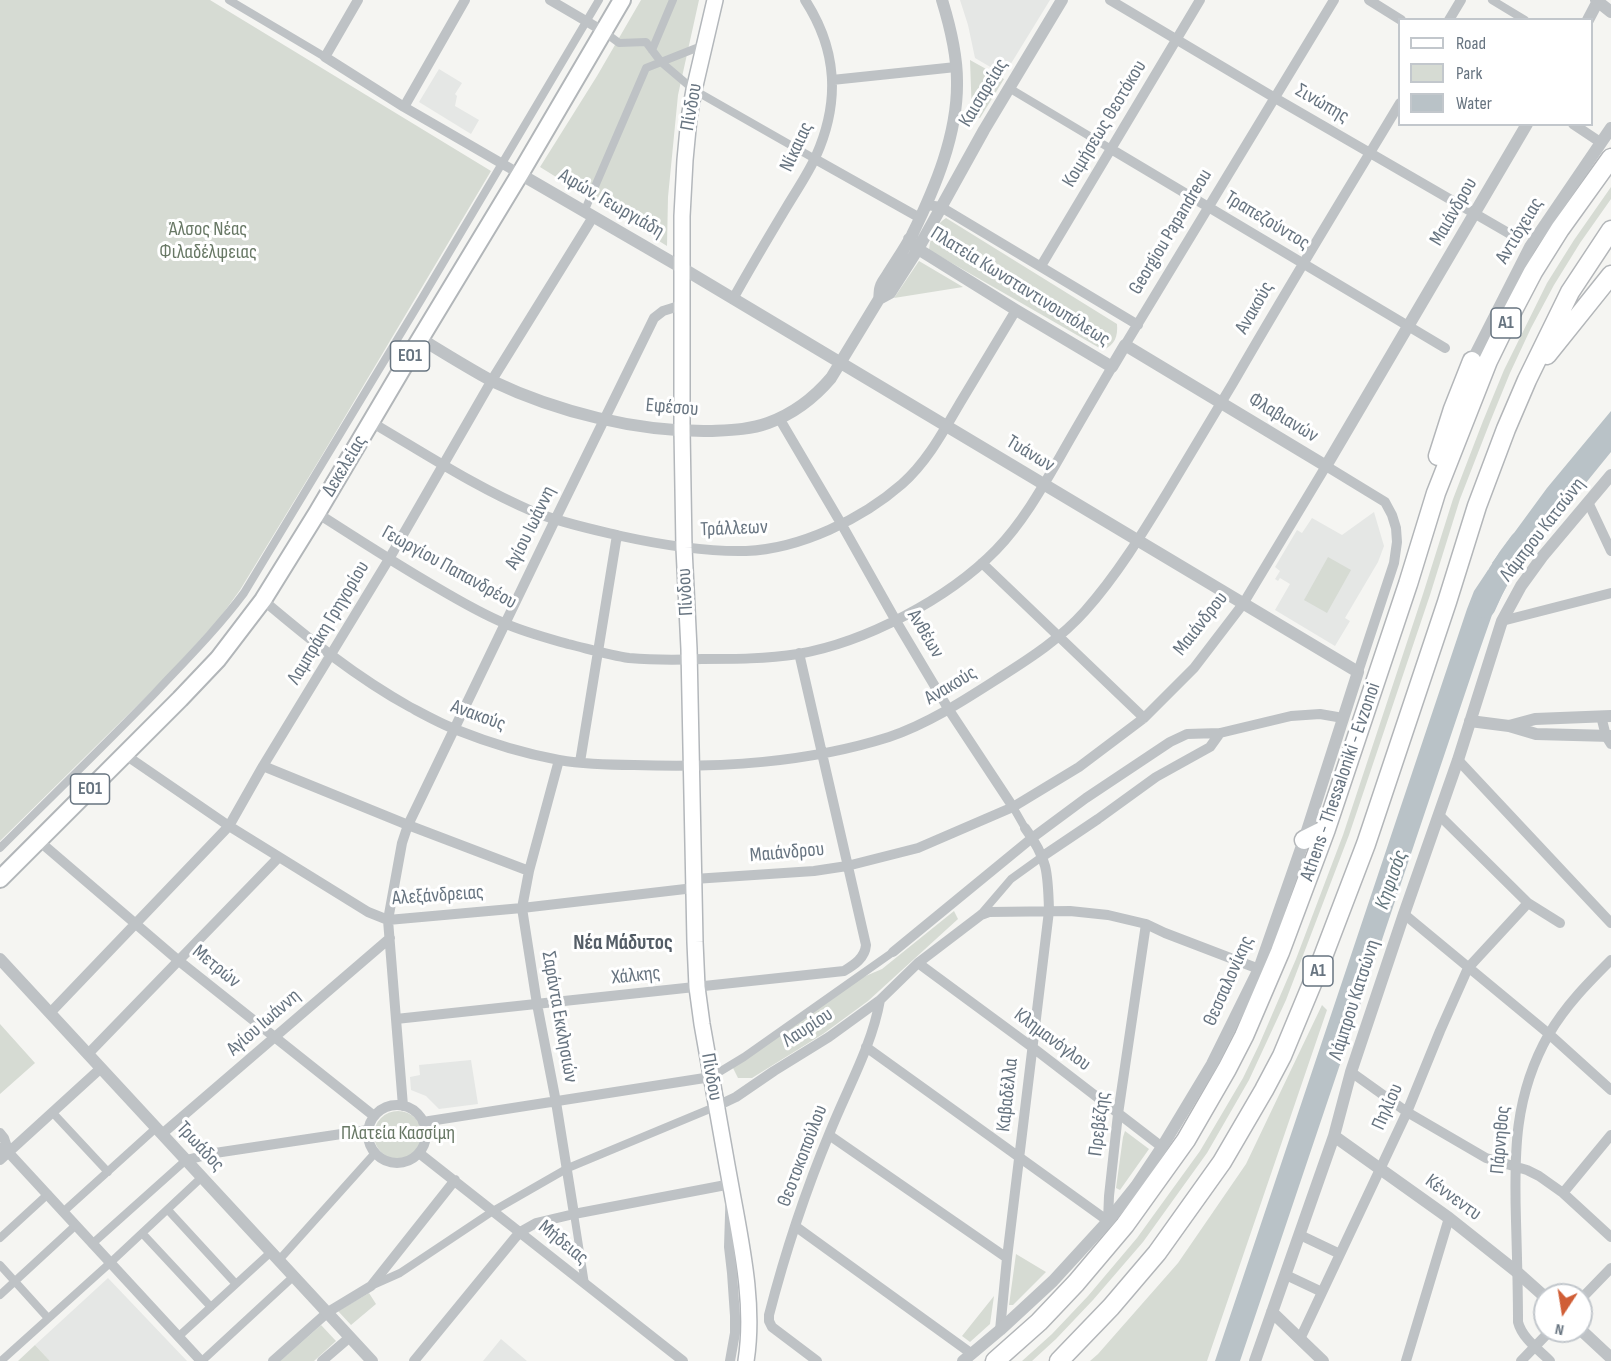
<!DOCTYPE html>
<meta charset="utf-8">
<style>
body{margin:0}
#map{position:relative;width:1611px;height:1361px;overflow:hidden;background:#f5f5f2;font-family:"Sofia Sans Condensed",sans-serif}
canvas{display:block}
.legend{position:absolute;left:1398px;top:18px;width:195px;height:108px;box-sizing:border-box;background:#fff;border:2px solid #c2c7cc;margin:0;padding:8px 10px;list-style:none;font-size:18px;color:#677480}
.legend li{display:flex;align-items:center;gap:12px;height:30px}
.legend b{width:30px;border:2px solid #c2c7cc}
.north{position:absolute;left:1533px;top:1283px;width:60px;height:60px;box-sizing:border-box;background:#fff;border:2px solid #c2c7cc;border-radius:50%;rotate:192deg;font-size:16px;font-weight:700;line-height:24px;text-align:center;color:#677480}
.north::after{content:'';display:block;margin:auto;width:21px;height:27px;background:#d05e36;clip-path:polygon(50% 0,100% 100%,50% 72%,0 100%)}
</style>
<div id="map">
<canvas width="1611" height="1361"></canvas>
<ul class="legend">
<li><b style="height:8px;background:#fff"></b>Road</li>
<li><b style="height:16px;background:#d6dbd3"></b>Park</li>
<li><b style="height:16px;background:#b9c2c7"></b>Water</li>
</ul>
<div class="north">N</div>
</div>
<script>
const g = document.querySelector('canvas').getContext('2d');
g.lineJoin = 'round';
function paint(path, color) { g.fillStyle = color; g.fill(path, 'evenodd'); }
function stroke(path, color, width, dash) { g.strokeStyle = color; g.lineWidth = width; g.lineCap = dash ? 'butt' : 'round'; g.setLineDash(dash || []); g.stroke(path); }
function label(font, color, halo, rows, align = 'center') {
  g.font = font + ' "Sofia Sans Condensed",sans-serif'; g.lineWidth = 6; g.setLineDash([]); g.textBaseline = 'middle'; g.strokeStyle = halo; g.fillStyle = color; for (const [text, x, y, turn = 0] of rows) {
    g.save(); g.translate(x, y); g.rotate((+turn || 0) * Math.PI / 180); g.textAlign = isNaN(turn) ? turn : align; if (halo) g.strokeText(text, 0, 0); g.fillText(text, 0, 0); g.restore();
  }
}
const built = new Path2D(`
 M 960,0 L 1050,0 L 1004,75 L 975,58 L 968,25 Z
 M 439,69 L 462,83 L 455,94 L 457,96 L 455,106 L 479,120 L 471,134 L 419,102 Z
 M 1374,512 L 1384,546 L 1378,562 L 1345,618 L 1350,621 L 1335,646 L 1275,610 L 1290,584 L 1280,578 L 1278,581 L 1275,579 L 1280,571 L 1275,567 L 1297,530 L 1302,533 L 1312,518 L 1342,535 Z
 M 471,1060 L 478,1104 L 439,1109 L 426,1096 L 411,1090 L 410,1077 L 420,1075 L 419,1065 Z
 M 108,1278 L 187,1361 L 50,1361 L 35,1345 Z
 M 501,1339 L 527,1361 L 483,1361 Z`);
const green = new Path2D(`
 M 0,0 L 210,0 L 491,171 L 321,457 L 240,590 L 219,619 L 163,680 L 0,841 Z
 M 641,0 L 699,0 L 678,95 L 668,197 L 667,246 L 540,167 L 597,76 Z
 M 970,60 L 1004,79 L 980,118 L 972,116 Z
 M 1611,187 L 1611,199 L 1580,243 L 1554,285 L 1531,328 L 1510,373 L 1490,422 L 1460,499 L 1430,595 L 1349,835 L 1286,1000 L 1249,1080 L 1207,1153 L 1143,1242 L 1093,1300 L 1056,1339 L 1032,1361 L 1022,1361 L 1052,1334 L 1088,1296 L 1137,1238 L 1200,1151 L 1243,1078 L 1259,1045 L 1296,959 L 1343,835 L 1423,594 L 1453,499 L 1483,421 L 1504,370 L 1547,283 L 1574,240 Z
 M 946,218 L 1117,324 C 1118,336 1115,345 1103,350 L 929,250 C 930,238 936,224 946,218 Z
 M 919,261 L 963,287 L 894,298 Z
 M 1328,557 L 1351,570 L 1327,613 L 1304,600 Z
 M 954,911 L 958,919 L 868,1001 L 823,1034 L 752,1078 L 738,1078 L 730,1062 L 847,984 L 882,969 Z
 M 1322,1005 L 1327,1010 L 1207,1361 L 1090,1361 L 1098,1354 L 1178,1263 L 1246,1164 Z
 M 0,1024 L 35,1063 L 0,1094 Z
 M374 1135a24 24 0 1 1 48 0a24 24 0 1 1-48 0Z
 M 1125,1131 L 1149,1149 L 1120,1190 L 1116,1188 L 1123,1137 Z
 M 1016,1254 L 1046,1272 L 1013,1305 L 1009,1305 Z
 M 369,1293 L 376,1304 L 351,1325 L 338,1311 Z
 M 994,1296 L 990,1324 L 970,1342 L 962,1336 Z
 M 321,1325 L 336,1341 L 314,1361 L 280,1361 Z
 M 35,1345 L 50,1361 L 18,1361 Z`);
const water = new Path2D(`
 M 1611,411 L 1611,452 L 1550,527 L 1512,577 L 1492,563 L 1547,488 Z
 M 1488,570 L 1508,583 L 1492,615 L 1479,652 L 1240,1361 L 1215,1361 L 1467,609 L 1474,591 Z`);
const river = new Path2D(`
 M 1484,606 C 1493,583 1506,562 1521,543`);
const pedestrian = new Path2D(`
 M 229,0 L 325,57
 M 1492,0 L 1525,20
 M 603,31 L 619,43 L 646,42 L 661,62 L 694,90 L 815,159
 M 652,50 L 673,0
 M 1009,88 L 1111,149
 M 584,212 L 646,68 L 704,45
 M 1013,807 L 1025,828
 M 0,848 C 52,796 105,745 156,692 C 186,660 217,629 244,593 L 421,300 L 599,0
 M 981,914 L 1011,879 L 1043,856
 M 711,1077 L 744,1057 L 893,952
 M 53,1113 L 108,1172
 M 168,1210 L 236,1284
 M 63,1212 L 156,1128
 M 574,1214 L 585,1284
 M 142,1233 L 211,1307
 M 0,1238 L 48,1194
 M 92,1244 L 186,1160
 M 279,1260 L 375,1153
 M 0,1265 L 48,1318
 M 373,1285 L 400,1273 L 493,1211 L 568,1168 L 717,1106
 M 0,1295 L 76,1225
 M 178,1337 L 271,1252
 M 1,1361 L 110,1263 L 202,1177
 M 202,1361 L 294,1276`);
const minor = new Path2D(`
 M 358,0 L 325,57 L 404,107 L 520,174
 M 550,0 L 603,31
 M 1110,0 L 1275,98 L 1517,238
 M 1369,0 L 1401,20
 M 1449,20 L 1461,0
 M 832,80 L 956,67
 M 404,107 L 465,0
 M 1573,124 L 1600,142
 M 1111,149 L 1445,348
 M 815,159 L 920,218
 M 927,205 L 941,207 L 1138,325
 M 1041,266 L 1200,0
 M 733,299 C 750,268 768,238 786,208 C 796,191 808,174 816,156 C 840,102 838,51 805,0
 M 1125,345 L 1334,0
 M 779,418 L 842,525 L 896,621 L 949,710 L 1013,807
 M 371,422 C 424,453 477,488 534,512 C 562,523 591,529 621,536 C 662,545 704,552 746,551 C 800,549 862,519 902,484 C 927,462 943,432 960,403 C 979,372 997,341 1016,310
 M 1588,502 L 1611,551
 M 317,513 C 356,538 396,564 436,587 C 458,600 480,613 504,623 C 524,632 547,638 568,644 C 589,649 609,655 629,658 C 653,660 678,660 702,659 C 734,659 766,659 798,654 C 866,642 948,599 996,550 C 1023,522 1042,488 1061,455 C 1078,425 1095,396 1112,367
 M 982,563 L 1144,718
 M 263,600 C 309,639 356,677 410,707 C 425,715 441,724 457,730 C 487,742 527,754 559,760 C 583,764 610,765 634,765 C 720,768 807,763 889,737 C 930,723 966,699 1002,676 C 1032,657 1061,638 1085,611 C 1117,575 1142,534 1167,493 C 1189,456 1211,420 1233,383 C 1287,289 1344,196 1400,103
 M 1502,621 L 1611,593
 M 1601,716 L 1606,736 L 1611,744
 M 124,754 L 229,826 L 368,912 L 388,920 L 522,908 L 694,888
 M 559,760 L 529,871 L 522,908 L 537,1004 L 556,1102 L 574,1214
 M 1458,760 L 1611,923
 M 580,762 L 617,535
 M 263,766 L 408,825 L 529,871
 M 1439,815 L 1528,903 L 1560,923
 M 39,841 L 179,961 L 374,1116
 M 1043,856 L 1098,819 L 1156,777 L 1210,747 L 1220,733
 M 694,879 L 814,871 L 847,866 L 918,848 L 1013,807 L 1079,767 L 1144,718 L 1194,668 L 1243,604 L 1326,466 L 1385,502 L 1392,515 L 1396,528 L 1397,542 L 1394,563 L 1358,672
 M 1404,914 L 1549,1034 L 1611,1090
 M 893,952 L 1032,838 L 1086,798 L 1170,742 L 1187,734 L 1220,733 L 1291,716 L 1320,714 L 1343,718
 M 918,963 L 1032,1047 L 1162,1147
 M 50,1013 L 229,826 L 263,766 L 389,559 L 492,380 L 593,217
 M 396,1019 L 844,971 C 854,965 865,958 866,945 L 799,653
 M 866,1047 L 1108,1221
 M 88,1054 L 279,857
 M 1351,1072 L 1407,1112 L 1486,1158 L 1527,1170 L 1539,1176 L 1563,1193 L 1611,1237
 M368 1134a29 29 0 1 1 58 0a29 29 0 1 1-58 0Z
 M 403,1106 L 388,920 L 402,843 L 408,825 L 555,520 L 654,318 L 663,311 L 682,305
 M 717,1106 L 736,1097 L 774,1071 L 829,1037 L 880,1000 L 918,963 L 981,915 L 989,912 L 1070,911 L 1108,915 L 1146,924 L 1165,933 L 1259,969
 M 423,1122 L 711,1077
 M 0,1133 L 4,1138 L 9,1153
 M 162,1134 L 390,938
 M 829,1135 L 1007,1258
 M 0,1148 L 9,1153 L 201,1361
 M 419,1153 L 683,1361
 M 0,1160 L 101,1068
 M 186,1160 L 215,1153 L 368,1130
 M 1563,1193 L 1611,1135
 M 1108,1221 L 1109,1196 L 1118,1114 L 1146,924
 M 795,1226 L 972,1354
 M 1300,1235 L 1340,1254
 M 1286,1275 L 1322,1292
 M 1581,1299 L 1611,1268
 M 1000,1330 L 1007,1258 L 1049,911 C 1048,873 1048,859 1025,828
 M 1300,1339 L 1407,1112 L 1440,1031 L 1468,968 L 1528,903
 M 273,1361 L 328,1312 L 371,1286 L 455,1180
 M 322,1361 L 350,1337
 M 414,1361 L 514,1239 L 520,1232 L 536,1223 L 574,1214 L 731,1184 L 729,1247 L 732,1273 L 735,1316 L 735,1333 L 730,1361
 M 817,1361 L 772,1327 L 769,1321 L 769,1315 C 785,1253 805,1192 830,1132 C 847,1089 872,1046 880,1000
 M 1406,1361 L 1449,1218
 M 1521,1361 L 1550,1331
 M 1550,1361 C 1539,1350 1522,1338 1518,1322 C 1518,1288 1517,1255 1516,1221 C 1514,1153 1514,1095 1549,1034 C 1566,1005 1588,983 1611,960`);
const tertiary = new Path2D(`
 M 1596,0 L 1611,12
 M 1588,20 L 1598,1
 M 520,174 L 682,268 L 1358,672 L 1304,840 L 1259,969 L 1212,1064 L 1162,1147 L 1136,1186 L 1108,1221 L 1053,1281 L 1000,1330 L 963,1361
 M 909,239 L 918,249 L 1016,310 L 1112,367 L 1125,345 L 1326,466 L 1527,124
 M 879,299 L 890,293 L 918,249 L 984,130 L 1062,0
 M 421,339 C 444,353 468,368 492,381 C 557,412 637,432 709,431 C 729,430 749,430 768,423 C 793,414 814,398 831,378 L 879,299 C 880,295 879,290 881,286 C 882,282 886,278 888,274 C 896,261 905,248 912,235 C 935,188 958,134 957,81 C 957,54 950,26 942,0
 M 1472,361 L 1530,247 L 1611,128
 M 1470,721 L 1509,726 L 1536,734 L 1611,736
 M 1509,726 L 1535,719 L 1611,716
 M 0,959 L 372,1361
 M 1334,1136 L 1449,1218 L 1517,1272 L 1545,1297
 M 1272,1312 L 1323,1361
 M 1581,1330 L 1611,1358
 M 1255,1361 L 1334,1136 L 1351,1072 L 1404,914 L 1458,760 L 1502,621 L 1521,586 L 1542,557 L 1611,475`);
const secondary = new Path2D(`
 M 715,0 L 694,90 L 689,118 L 685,160 L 682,216 L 682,430 L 684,548 L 689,649 L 695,942 L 697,987 L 702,1024 C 712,1079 721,1133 731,1187 C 741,1243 755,1304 746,1361`);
const primary = new Path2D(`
 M 0,879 L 180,699 L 218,659 L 263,600 L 317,513 L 408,359 L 520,174 L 622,0`);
const motorway = new Path2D(`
 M 1547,355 L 1611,275
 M 1438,456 L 1453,409 L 1472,361
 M 1304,840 L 1326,829
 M 995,1361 L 1039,1322 L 1076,1283 L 1125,1225 L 1186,1140 L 1227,1069 L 1244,1036 L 1280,952 L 1326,829 L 1408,584 L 1436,493 L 1488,361 L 1510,316 L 1533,272 L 1560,229 L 1611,158
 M 1059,1361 L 1111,1307 L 1157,1253 L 1222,1162 L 1264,1090 L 1282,1056 L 1319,967 L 1366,844 L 1447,602 L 1477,506 L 1506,429 L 1527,380 L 1570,292 L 1611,230`);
const shields = [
 [1506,323,30],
 [410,356,39],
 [90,789,39],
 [1318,971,30]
];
const shieldNames = [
 ["Α1",1506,323],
 ["ΕΟ1",410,356],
 ["ΕΟ1",90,789],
 ["Α1",1318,971]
];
const streetNames = [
 ["Καισαρείας",984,93,-59],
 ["Σινώπης",1322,104,30],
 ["Πίνδου",692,107,-80],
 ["Κοιμήσεως Θεοτόκου",1105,124,-59],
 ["Νίκαιας",797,147,-65],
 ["Αφών. Γεωργιάδη",611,204,30],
 ["Μαιάνδρου",1454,212,-60],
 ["Τραπεζούντος",1267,221,31],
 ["Αντιόχειας",1520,231,-59],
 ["Georgiou Papandreou",1171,232,-59],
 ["Πλατεία Κωνσταντινουπόλεως",1020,287,32],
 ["Ανακούς",1255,308,-60],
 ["Εφέσου",672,408,5],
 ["Φλαβιανών",1283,418,31],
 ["Τυάνων",1030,454,31],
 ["Δεκελείας",345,466,-59],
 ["Αγίου Ιωάννη",531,528,-64],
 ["Τράλλεων",734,529,-2],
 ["Λάμπρου Κατσώνη",1543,530,-52],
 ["Γεωργίου Παπανδρέου",449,568,29],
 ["Πίνδου",686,592,-93],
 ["Λαμπράκη Γρηγορίου",329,623,-59],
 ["Μαιάνδρου",1201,624,-52],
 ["Ανθέων",925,634,59],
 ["Ανακούς",951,686,-31],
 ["Ανακούς",478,716,20],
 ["Athens - Thessaloniki - Evzonoi",1341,782,-71],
 ["Μαιάνδρου",787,853,-5],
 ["Αλεξάνδρειας",438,896,-4],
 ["Μετρών",216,967,39],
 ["Χάλκης",636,976,-6],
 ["Θεσσαλονίκης",1229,981,-66],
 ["Λάμπρου Κατσώνη",1355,1000,-72],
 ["Σαράντα Εκκλησιών",559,1017,80],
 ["Αγίου Ιωάννη",264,1023,-41],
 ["Λαυρίου",808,1028,-33],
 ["Κλημανόγλου",1052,1040,37],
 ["Πίνδου",711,1077,80],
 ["Καβαδέλλα",1008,1095,-84],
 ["Πηλίου",1388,1107,-66],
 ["Πρεβέζης",1100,1124,-83],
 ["Πάρνηθος",1501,1140,-85],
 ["Τρωάδος",200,1147,47],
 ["Θεοτοκοπούλου",803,1156,-69],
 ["Κέννεντυ",1453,1198,36],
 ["Μήδειας",563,1243,39]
];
const parkNames = [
 ["Άλσος Νέας",208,230],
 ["Φιλαδέλφειας",208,253],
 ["Πλατεία Κασσίμη",398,1134]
];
const waterNames = [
 ["Κηφισός",1392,880,-71]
];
const neighbourhoodNames = [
 ["Νέα Μάδυτος",623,944]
];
paint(built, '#e5e7e5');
paint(green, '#d6dbd3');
paint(water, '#b9c2c7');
stroke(river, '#b9c2c7', 24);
stroke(secondary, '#b3b7bb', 18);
stroke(primary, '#b2b6b9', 20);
stroke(motorway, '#b3b6b9', 21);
stroke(pedestrian, '#bec2c5', 8);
stroke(minor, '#bec2c5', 10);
stroke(tertiary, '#bec2c5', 12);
stroke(secondary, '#fff', 15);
stroke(primary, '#fff', 16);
stroke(motorway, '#fff', 18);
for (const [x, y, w] of shields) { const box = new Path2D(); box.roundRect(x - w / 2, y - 15, w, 30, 4.5); g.fillStyle = '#fff'; g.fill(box); stroke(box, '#677480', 1.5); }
label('bold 18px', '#677480', null, shieldNames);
label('20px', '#677480', '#fff', streetNames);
label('20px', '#687865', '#fff', parkNames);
label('italic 21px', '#63757c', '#fff', waterNames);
label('bold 21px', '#545d66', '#fff', neighbourhoodNames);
</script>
